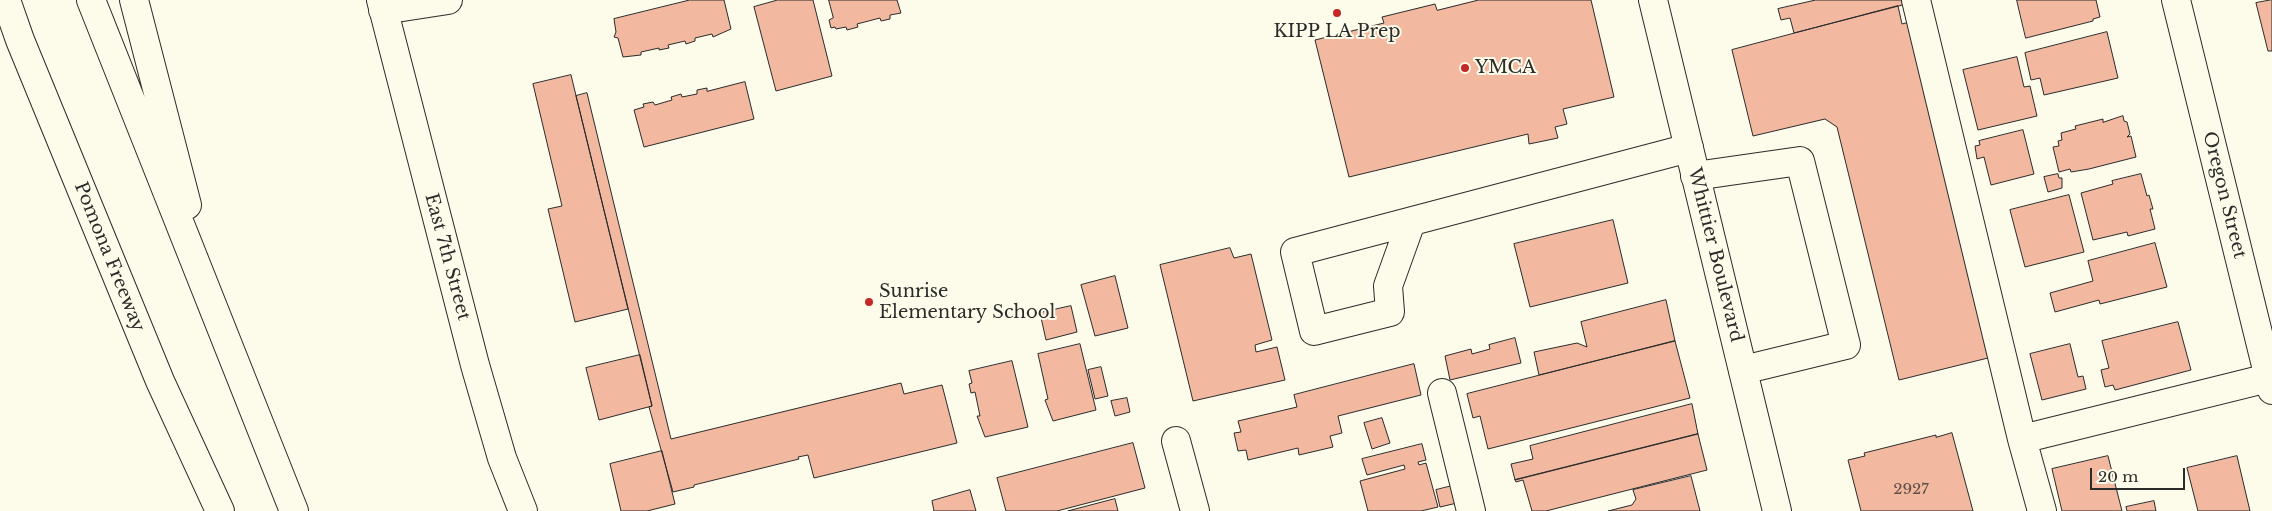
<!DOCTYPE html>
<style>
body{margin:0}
#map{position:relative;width:2272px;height:511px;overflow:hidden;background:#fdfbea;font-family:"Libre Baskerville",serif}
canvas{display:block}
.scale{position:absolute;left:2090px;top:468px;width:95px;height:22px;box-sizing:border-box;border:2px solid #2b2b2b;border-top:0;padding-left:6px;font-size:15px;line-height:18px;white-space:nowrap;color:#2b2b2b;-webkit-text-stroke:4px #fdfbea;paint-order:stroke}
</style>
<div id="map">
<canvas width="2272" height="511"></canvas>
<div class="scale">20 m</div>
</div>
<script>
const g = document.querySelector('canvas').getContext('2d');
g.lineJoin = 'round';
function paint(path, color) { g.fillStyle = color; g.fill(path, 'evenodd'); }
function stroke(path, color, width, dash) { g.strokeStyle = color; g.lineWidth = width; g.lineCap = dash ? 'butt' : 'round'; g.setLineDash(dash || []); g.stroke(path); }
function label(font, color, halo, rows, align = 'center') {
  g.font = font + ' "Libre Baskerville",serif'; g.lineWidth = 4; g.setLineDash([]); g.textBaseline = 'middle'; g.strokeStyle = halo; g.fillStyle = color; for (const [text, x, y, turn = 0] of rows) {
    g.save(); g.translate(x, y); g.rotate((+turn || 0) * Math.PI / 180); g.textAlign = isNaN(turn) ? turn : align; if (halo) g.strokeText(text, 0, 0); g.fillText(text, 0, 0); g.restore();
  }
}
const building = new Path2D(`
 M 690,0 L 724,0 L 731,29 L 713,37 L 712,34 L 695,38 L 695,41 L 686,44 L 685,41 L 668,45 L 669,48 L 659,50 L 659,48 L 641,52 L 641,55 L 623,57 L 618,38 L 614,37 L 616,32 L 614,19 Z
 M 778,0 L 813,0 L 832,76 L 776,91 L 754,7 Z
 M 829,0 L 897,0 L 901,13 L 890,15 L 890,19 L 881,21 L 880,18 L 857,24 L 858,27 L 847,30 L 846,27 L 836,29 L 835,27 L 831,28 L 829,20 L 833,18 Z
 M 1479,0 L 1591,0 L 1614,97 L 1563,109 L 1567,124 L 1555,127 L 1558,138 L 1529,144 L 1528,134 L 1349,177 L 1315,40 L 1384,23 L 1382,17 L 1435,4 L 1437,10 Z
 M 1816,0 L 1913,0 L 1914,2 L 1794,33 L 1790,18 L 1781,20 L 1778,9 Z
 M 2017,0 L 2096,0 L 2100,17 L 2093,19 L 2093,21 L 2026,38 Z
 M 2272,0 L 2272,51 L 2268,51 L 2256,3 Z
 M 1898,6 L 1902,24 L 1917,20 L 2000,355 L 1899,380 L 1837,127 L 1825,119 L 1753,136 L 1732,50 Z
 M 2107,32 L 2118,78 L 2044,95 L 2040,78 L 2031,80 L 2025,53 Z
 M 2017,57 L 2024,87 L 2030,86 L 2037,116 L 1978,130 L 1963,70 Z
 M 571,75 L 628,309 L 575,322 L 548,209 L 562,206 L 533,84 Z
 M 745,82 L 754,119 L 644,147 L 634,110 L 644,107 L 643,104 L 653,102 L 655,105 L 672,100 L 671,97 L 681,94 L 682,97 L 697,94 L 697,90 L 707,88 L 707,91 Z
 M 587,93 L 671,439 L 901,383 L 904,394 L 942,385 L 957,443 L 814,478 L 808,455 L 798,457 L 799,459 L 694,485 L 694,487 L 673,492 L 649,407 L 652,406 L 576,96 Z
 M 2123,116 L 2124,121 L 2127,122 L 2130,134 L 2127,137 L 2131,136 L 2136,157 L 2089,169 L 2071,172 L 2070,169 L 2059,172 L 2053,147 L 2059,146 L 2058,141 L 2062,140 L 2061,133 L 2076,129 L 2075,126 L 2103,119 L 2103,122 Z
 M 2023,130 L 2034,174 L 1991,185 L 1984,157 L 1977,159 L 1975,146 L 1980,145 L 1979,141 Z
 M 2058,174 L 2059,178 L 2062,178 L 2062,188 L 2048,192 L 2044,177 Z
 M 2141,174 L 2147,196 L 2149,195 L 2153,209 L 2150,209 L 2155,229 L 2128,236 L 2127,232 L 2093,240 L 2081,193 L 2113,184 L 2112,181 Z
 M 2069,195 L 2084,252 L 2025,267 L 2010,210 Z
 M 1613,220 L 1628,283 L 1530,307 L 1514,244 Z
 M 2155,243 L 2167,287 L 2100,304 L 2099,300 L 2055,312 L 2050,293 L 2093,281 L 2088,261 Z
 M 1230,248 L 1234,258 L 1251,254 L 1272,340 L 1255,345 L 1256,352 L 1277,347 L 1285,380 L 1193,401 L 1160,265 Z
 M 1115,276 L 1128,328 L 1095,336 L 1081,285 Z
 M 1666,300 L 1675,341 L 1539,375 L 1534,352 L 1577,343 L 1587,347 L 1581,322 Z
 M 1071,306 L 1077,332 L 1046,340 L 1040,313 Z
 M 2178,322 L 2191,370 L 2115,390 L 2113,385 L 2105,387 L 2101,370 L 2109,368 L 2102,341 Z
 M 1515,338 L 1521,363 L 1450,380 L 1445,356 L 1471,349 L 1472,354 L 1490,349 L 1489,345 Z
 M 1675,341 L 1690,398 L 1488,449 L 1480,416 L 1473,418 L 1467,394 Z
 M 1080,344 L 1096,410 L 1053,421 L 1045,400 L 1048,399 L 1038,354 Z
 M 2070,344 L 2078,377 L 2083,376 L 2086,389 L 2042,400 L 2030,354 Z
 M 640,355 L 652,406 L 599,420 L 586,368 Z
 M 1012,361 L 1028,427 L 985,437 L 977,416 L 980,416 L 975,392 L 971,393 L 969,384 L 972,383 L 969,371 Z
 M 1414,364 L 1421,395 L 1338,416 L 1342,433 L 1330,436 L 1333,447 L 1299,455 L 1298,448 L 1248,460 L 1246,450 L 1238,451 L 1234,433 L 1241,432 L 1238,421 L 1297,407 L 1294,395 Z
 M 1101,367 L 1108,396 L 1095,399 L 1088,370 Z
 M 1127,398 L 1130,412 L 1115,416 L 1111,401 Z
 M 1692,404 L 1698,434 L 1515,480 L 1511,464 L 1533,459 L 1530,446 Z
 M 1382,418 L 1390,443 L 1372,449 L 1364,423 Z
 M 1952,433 L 1973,511 L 1861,511 L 1848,460 L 1865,456 L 1864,453 L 1936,435 L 1936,437 Z
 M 1698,434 L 1707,470 L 1546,511 L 1532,511 L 1523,480 L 1516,482 L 1515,480 Z
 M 1133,443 L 1145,488 L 1057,511 L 1006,511 L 997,478 Z
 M 1422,444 L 1426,460 L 1418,462 L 1419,465 L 1426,463 L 1438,507 L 1421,511 L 1368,511 L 1360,481 L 1405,469 L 1404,465 L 1367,475 L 1362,459 Z
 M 662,451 L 675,504 L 647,511 L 621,511 L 610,464 Z
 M 2108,456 L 2122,511 L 2062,511 L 2052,469 Z
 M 2237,456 L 2250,511 L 2198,511 L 2187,468 Z
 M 1691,476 L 1700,511 L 1608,511 L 1632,505 L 1636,499 L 1633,490 Z
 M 1452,486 L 1457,503 L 1440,507 L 1436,490 Z
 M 970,490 L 976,511 L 934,511 L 932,501 Z
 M 1115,499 L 1118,511 L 1068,511 Z
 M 2154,501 L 2156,511 L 2127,511 L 2126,507 Z`);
const minor = new Path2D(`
 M 381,0 L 475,365 L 502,458 L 523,511
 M 1916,0 L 2022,439 L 2042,511
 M 2176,0 L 2272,390
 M 383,10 L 448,0
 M 1695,176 L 1800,161 L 1846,345 L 1743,370
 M 1411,222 L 1388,286 L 1390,312 L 1314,331 L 1295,252 L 1689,148
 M 1442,393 L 1471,511
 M 2022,439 L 2272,377
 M 1176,441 L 1195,511`);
const major = new Path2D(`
 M 1653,0 L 1777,511`);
const highway = new Path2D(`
 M 6,0 L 20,40 L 160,381 L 220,511
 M 91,0 L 294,511
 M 134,0 L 187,205`);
const markers = [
 [1337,13,5,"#c62828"],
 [1465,68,5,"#c62828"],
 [869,302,5,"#c62828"]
];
const numberNames = [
 ["2927",1911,490]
];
const poiNames = [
 ["KIPP LA Prep",1337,32,"center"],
 ["YMCA",1475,68],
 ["Sunrise",879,292],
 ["Elementary School",879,313]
];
const streetNames = [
 ["Oregon Street",2224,195,76],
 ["Whittier Boulevard",1715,255,76],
 ["Pomona Freeway",109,257,68],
 ["East 7th Street",447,257,75]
];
paint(building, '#f2b8a0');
stroke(building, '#2b2b2b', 1);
stroke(minor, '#2b2b2b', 30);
stroke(major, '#2b2b2b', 30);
stroke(highway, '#2b2b2b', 30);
stroke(minor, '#fdfbea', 28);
stroke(major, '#fdfbea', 28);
stroke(highway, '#fdfbea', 28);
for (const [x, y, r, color] of markers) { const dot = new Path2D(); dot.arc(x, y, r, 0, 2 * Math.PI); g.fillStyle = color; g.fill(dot); stroke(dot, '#fdfbea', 2); }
label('15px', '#5d4e48', null, numberNames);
label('18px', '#2b2b2b', '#fdfbea', poiNames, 'left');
label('18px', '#2b2b2b', '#fdfbea', streetNames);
</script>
